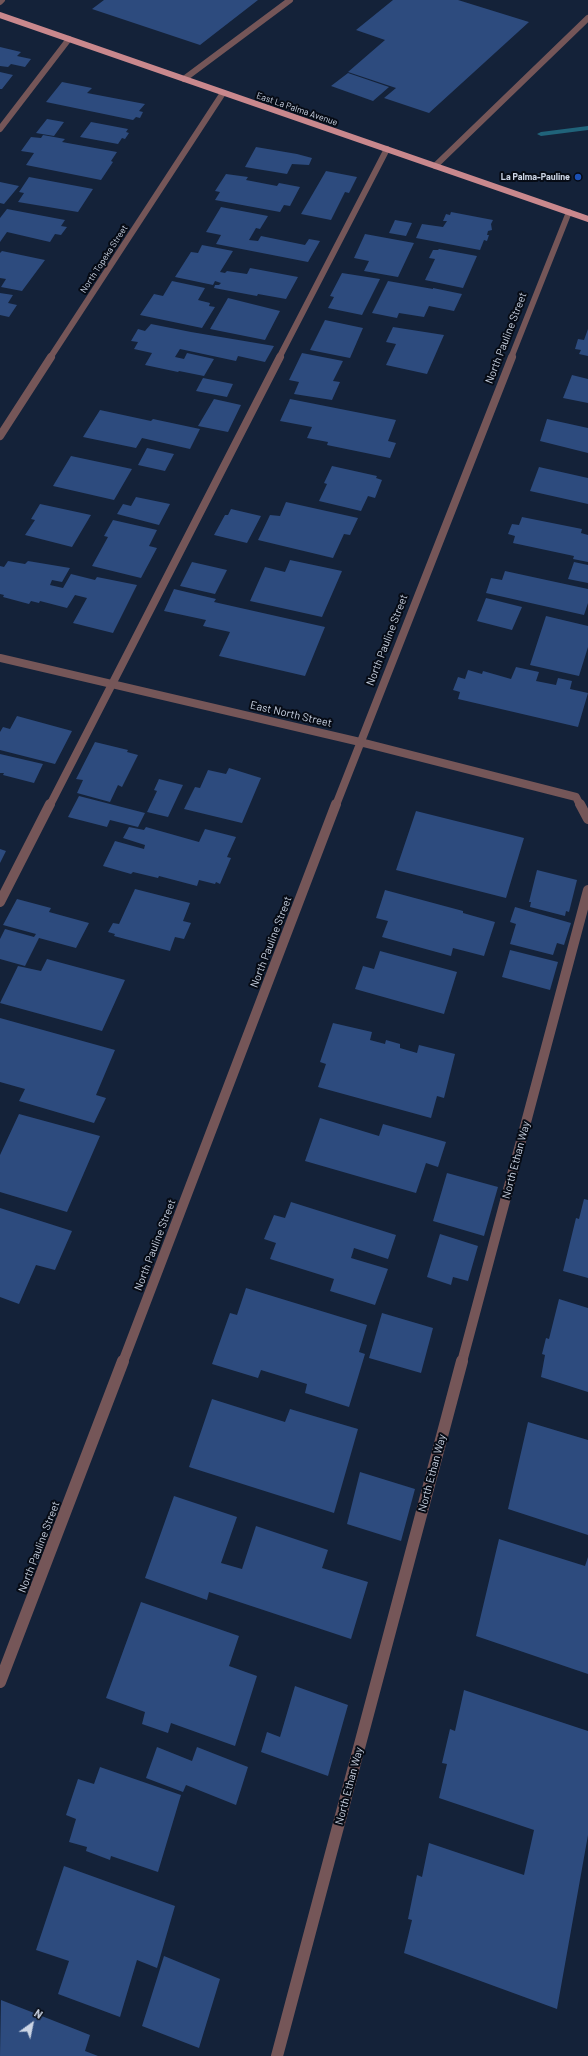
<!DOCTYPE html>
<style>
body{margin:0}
#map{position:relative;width:588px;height:2056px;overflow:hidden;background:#142239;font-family:Barlow,sans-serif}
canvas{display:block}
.north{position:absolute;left:12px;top:2004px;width:40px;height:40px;-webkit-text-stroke:3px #060b15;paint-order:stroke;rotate:33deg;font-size:11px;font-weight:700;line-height:16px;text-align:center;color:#ccd5e5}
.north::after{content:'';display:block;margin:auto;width:14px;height:18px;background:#ccd5e5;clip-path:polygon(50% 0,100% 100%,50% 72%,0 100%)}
</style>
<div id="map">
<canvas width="588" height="2056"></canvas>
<div class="north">N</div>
</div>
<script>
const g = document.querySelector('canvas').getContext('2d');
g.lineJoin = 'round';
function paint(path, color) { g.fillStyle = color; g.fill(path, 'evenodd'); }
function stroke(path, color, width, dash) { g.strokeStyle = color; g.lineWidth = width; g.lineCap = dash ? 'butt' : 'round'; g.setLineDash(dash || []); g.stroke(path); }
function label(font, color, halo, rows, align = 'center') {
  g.font = font + ' Barlow,sans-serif'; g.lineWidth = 4; g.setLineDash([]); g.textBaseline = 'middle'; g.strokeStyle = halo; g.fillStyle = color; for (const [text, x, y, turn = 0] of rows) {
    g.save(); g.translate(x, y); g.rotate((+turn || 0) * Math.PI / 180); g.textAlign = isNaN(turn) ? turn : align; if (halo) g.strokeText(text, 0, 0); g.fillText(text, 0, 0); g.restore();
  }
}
const stream = new Path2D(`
 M 588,126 L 588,130 L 541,136 L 537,134 L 541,132 Z`);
const building = new Path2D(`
 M 104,0 L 258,0 L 200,45 L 92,9 Z
 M 393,0 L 458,0 L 529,22 L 429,113 L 384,98 L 396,88 L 348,72 L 385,40 L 356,30 Z
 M 0,47 L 21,52 L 17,56 L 31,59 L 25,67 L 11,64 L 8,67 L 0,66 Z
 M 0,72 L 13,75 L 2,89 L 0,89 Z
 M 348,73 L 389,87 L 373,101 L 331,86 Z
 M 62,82 L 92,88 L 87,93 L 145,104 L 139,111 L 143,112 L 140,118 L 136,117 L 133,120 L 46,102 Z
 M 47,119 L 64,122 L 54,136 L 36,133 Z
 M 91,122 L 128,129 L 126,132 L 129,133 L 125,139 L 122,138 L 118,144 L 80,137 Z
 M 43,135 L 65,139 L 62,142 L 117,152 L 111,161 L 113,162 L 101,180 L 26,165 L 34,153 L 21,151 L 31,137 L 41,138 Z
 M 256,147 L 297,154 L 312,158 L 309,165 L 292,164 L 287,174 L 245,167 Z
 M 326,171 L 357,177 L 349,193 L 345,192 L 331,220 L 301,214 Z
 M 226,174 L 248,177 L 246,180 L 277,186 L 279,183 L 300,187 L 290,206 L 284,205 L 280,212 L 215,200 L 220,192 L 215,191 Z
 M 29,177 L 93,189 L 78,212 L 18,202 L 24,193 L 19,192 Z
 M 0,182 L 19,186 L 4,204 L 0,203 Z
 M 221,207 L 268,216 L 260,229 L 256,228 L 249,240 L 258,241 L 261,236 L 305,245 L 309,239 L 320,241 L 308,262 L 216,244 L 221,235 L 206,232 Z
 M 7,209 L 65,220 L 61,226 L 67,227 L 61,235 L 55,234 L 50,242 L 7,232 L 0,242 L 0,218 Z
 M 451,212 L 493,220 L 491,224 L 492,230 L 488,231 L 487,235 L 489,235 L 487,241 L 484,240 L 480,250 L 416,238 L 422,224 L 443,227 L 447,221 L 443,221 L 446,214 L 450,215 Z
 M 395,220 L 412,223 L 406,236 L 389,233 Z
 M 365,234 L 414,243 L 398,277 L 364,271 L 369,261 L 354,258 Z
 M 202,245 L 233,251 L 220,272 L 225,273 L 227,271 L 247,274 L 250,268 L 298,277 L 286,299 L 258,294 L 257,296 L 214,288 L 215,285 L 219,285 L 221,283 L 215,281 L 213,285 L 175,277 L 191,252 L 198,253 Z
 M 439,249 L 477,256 L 463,288 L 425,280 L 435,259 L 429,258 L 433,250 L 438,250 Z
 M 2,251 L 45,260 L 22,291 L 1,287 L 6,279 L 0,278 L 0,253 Z
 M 342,273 L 380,279 L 362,315 L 328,308 L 334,297 L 330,296 Z
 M 172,281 L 205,288 L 198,300 L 210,303 L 209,306 L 215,307 L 202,328 L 140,315 L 154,294 L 163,296 Z
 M 388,281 L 433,289 L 433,288 L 462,294 L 454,311 L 429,306 L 424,317 L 399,313 L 397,318 L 372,313 Z
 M 0,293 L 13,295 L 8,303 L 17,305 L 9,317 L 0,315 Z
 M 228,298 L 280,311 L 265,340 L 210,329 Z
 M 325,320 L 363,328 L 350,358 L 310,350 Z
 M 151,324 L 191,332 L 274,346 L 265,362 L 238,356 L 236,361 L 180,349 L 175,357 L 184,359 L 187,353 L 214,359 L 204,376 L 179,371 L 178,372 L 145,365 L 152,353 L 134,349 L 138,342 L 131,341 L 138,329 L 145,331 Z
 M 393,327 L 444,335 L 427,374 L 386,365 L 396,344 L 386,342 Z
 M 588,329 L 588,356 L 579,354 L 581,350 L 575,349 L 578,339 L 584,340 Z
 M 302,353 L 343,361 L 333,381 L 340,382 L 332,400 L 294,394 L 299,382 L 289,380 Z
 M 572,375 L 588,379 L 588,403 L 563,398 Z
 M 203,378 L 233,384 L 227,397 L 196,391 Z
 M 214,399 L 241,405 L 228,432 L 198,426 Z
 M 290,399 L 396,420 L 388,441 L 396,443 L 390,458 L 327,445 L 328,442 L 307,438 L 312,427 L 280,421 Z
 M 100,410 L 151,421 L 153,419 L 200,429 L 190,449 L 142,438 L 136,448 L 83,437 Z
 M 547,419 L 588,428 L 588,453 L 540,441 Z
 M 147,448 L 174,454 L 165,471 L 138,465 Z
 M 71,456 L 132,469 L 114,500 L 53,486 Z
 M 332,466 L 377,476 L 376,478 L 382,480 L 375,498 L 368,496 L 361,511 L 319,501 L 327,484 L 324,483 Z
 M 539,467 L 588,478 L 588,504 L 530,491 Z
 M 136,497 L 170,504 L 159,525 L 117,514 L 123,504 L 131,506 Z
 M 286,502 L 358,518 L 350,535 L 344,534 L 333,558 L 258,540 L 270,515 L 280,516 Z
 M 40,504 L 91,515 L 72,547 L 25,535 L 35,520 L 31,519 Z
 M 231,509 L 261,516 L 247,543 L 214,535 L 225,515 L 228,515 Z
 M 522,517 L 582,529 L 581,533 L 588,535 L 588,562 L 573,559 L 574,556 L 513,543 L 515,536 L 508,534 L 512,524 L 519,525 Z
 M 113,520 L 157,530 L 149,546 L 157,548 L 141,578 L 92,566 L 108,537 L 104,536 Z
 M 290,560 L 342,571 L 322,617 L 250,601 L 265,567 L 285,572 Z
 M 8,561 L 25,564 L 28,561 L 70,568 L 62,582 L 52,580 L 50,585 L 63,588 L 71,574 L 95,580 L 97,577 L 137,585 L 113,633 L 73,623 L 87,598 L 75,595 L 67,608 L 40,601 L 39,603 L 31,601 L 29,604 L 3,597 L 4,595 L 0,594 L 0,566 L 4,567 Z
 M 192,562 L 227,570 L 215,594 L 180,586 Z
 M 574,562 L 588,565 L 588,583 L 568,579 Z
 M 505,571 L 588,589 L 588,603 L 584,615 L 486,593 L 491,578 L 502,580 Z
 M 174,589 L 216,599 L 214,602 L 325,627 L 305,676 L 219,656 L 230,632 L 203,626 L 206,620 L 164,611 Z
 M 486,598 L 522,607 L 512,630 L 477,621 Z
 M 546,616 L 588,626 L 588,647 L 579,676 L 530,665 Z
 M 516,667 L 539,672 L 536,681 L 556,685 L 558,678 L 572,681 L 570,689 L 588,693 L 578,727 L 458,699 L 460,692 L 453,690 L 458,677 L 465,679 L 468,670 L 482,674 L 483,671 L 511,679 Z
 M 17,716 L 72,731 L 55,764 L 0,750 L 0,732 L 3,727 L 10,729 Z
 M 95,742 L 128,750 L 127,752 L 138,755 L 122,787 L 118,785 L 110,802 L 77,793 L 83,780 L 76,779 Z
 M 0,754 L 43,764 L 34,783 L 3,775 L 4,773 L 0,773 Z
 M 229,768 L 261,778 L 242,823 L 184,809 L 195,787 L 200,788 L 208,770 L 226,774 Z
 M 159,779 L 183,785 L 168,817 L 147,812 L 157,791 L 154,790 Z
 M 79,796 L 145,813 L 138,827 L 110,820 L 107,827 L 68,817 Z
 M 416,811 L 524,838 L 506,898 L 396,870 Z
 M 129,827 L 144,830 L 146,827 L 199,842 L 205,829 L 236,837 L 227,857 L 231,858 L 220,884 L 216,882 L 215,884 L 199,880 L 197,886 L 159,876 L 158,878 L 133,872 L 131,874 L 103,866 L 115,841 L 144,849 L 145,845 L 123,838 Z
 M 0,849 L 6,851 L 0,863 Z
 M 537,870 L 577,880 L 569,912 L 566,911 L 565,916 L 530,907 L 531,902 L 529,902 Z
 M 135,889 L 190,903 L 183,921 L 191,923 L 184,939 L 175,937 L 170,951 L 114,936 L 115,934 L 108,932 L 113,923 L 119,924 Z
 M 385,890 L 463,911 L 463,913 L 495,922 L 484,956 L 453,948 L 451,956 L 382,937 L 388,921 L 376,918 Z
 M 17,899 L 51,908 L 49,912 L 89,923 L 76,948 L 39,938 L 25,966 L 0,959 L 0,939 L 5,929 L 34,937 L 36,934 L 3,925 Z
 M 515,907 L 571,923 L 564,945 L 557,943 L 553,955 L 510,944 L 516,924 L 510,922 Z
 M 510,950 L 558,962 L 550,990 L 502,977 Z
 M 380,951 L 457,972 L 444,1014 L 355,989 L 363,966 L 374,969 Z
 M 47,959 L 125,980 L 102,1031 L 0,1003 L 18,966 L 41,971 Z
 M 0,1018 L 115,1050 L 96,1095 L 106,1098 L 94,1123 L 19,1101 L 25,1089 L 0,1082 Z
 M 333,1023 L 372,1032 L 370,1040 L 385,1044 L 386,1040 L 400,1044 L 400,1048 L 417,1053 L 419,1045 L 455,1054 L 444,1098 L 437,1096 L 431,1118 L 318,1087 L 326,1064 L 320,1062 Z
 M 19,1114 L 100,1136 L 67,1212 L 0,1192 L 0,1155 Z
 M 320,1118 L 379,1136 L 383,1124 L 446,1142 L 438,1167 L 426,1163 L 416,1193 L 305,1161 Z
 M 447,1173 L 498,1187 L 484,1236 L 433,1221 Z
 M 584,1199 L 588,1200 L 588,1278 L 563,1271 L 576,1218 L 579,1219 Z
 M 291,1202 L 396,1235 L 388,1259 L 354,1248 L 351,1258 L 388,1269 L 375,1305 L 330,1291 L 334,1279 L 270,1259 L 276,1243 L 264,1239 L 274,1215 L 285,1218 Z
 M 0,1208 L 72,1231 L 55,1270 L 36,1265 L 19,1304 L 0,1297 Z
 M 440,1234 L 478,1246 L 468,1281 L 453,1277 L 451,1285 L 427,1277 Z
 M 246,1288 L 367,1325 L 359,1352 L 365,1354 L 349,1407 L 305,1393 L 307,1384 L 261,1370 L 258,1378 L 212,1364 L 230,1313 L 237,1315 Z
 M 559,1299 L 588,1308 L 588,1392 L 541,1377 L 545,1355 L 542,1354 L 546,1338 L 549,1339 Z
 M 382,1313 L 433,1328 L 421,1373 L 369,1358 Z
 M 212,1399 L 285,1422 L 290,1409 L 358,1429 L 334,1513 L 189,1467 Z
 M 528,1422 L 588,1440 L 588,1535 L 508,1509 Z
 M 360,1472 L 415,1489 L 401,1541 L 347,1524 Z
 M 174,1496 L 237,1517 L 221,1563 L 242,1569 L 256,1526 L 328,1550 L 322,1568 L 368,1582 L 351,1639 L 209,1592 L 207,1600 L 145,1578 Z
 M 499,1539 L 585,1566 L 588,1557 L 588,1674 L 476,1636 Z
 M 141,1602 L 239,1636 L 229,1666 L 257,1676 L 235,1746 L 171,1723 L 168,1733 L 142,1724 L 145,1712 L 106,1698 Z
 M 295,1686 L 348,1705 L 328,1776 L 261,1752 L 267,1732 L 280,1737 Z
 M 464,1690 L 588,1731 L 588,1835 L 557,2009 L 404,1953 L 412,1920 L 408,1919 L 417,1875 L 422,1877 L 429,1843 L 524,1875 L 534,1830 L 439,1798 L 447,1764 L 442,1763 L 450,1729 L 455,1731 Z
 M 157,1747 L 192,1761 L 197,1747 L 248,1767 L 236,1805 L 186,1785 L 183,1792 L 146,1778 Z
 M 100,1767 L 181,1795 L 158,1872 L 111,1856 L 110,1860 L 86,1851 L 87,1847 L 69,1842 L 76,1819 L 66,1815 L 78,1779 L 94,1784 Z
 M 64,1866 L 175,1906 L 157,1968 L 137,1960 L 120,2017 L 58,1994 L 69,1961 L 36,1950 Z
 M 164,1956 L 220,1979 L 199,2048 L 142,2026 Z
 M 1,2000 L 90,2035 L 85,2051 L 98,2056 L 0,2056 Z`);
const serviceFar2 = new Path2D(`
 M 184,79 L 290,0
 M 0,129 L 69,39
 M 279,358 L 387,149`);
const serviceFar1 = new Path2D(`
 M 50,805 L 280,357`);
const service = new Path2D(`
 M 0,902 L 50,804`);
const minorFar3 = new Path2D(`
 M 0,2 L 2,0
 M 435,166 L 588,18
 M 50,358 L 223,93
 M 511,358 L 569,212`);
const minorFar2 = new Path2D(`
 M 0,436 L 51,357
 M 0,658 L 360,742 L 576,797 L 580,805
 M 336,805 L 512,357`);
const minorFar1 = new Path2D(`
 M 580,804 L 588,819
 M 123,1362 L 336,804
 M 462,1362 L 588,890`);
const minor = new Path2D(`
 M 0,1682 L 123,1361
 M 277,2056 L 462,1361`);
const primary = new Path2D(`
 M 0,15 L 588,219`);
const markers = [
 [578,177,4,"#1a4fb4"]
];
const farStreetnames = [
 ["East La Palma Avenue",297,109,19],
 ["North Topeka Street",104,259,-57]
];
const farPoinames = [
 ["La Palma-Pauline",570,177]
];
const streetNames = [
 ["North Pauline Street",506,338,-69],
 ["North Pauline Street",387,640,-69],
 ["East North Street",291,714,13],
 ["North Pauline Street",271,942,-69],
 ["North Ethan Way",516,1160,-75],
 ["North Pauline Street",155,1245,-69],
 ["North Ethan Way",432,1473,-75],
 ["North Pauline Street",39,1547,-69],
 ["North Ethan Way",349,1786,-75]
];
paint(stream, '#20637a');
paint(building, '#2d4b7e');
stroke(serviceFar2, '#755658', 6);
stroke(serviceFar1, '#755658', 8);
stroke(service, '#755658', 10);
stroke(minorFar3, '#755658', 6);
stroke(minorFar2, '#755658', 8);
stroke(minorFar1, '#755658', 10);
stroke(minor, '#755658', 12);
stroke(primary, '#c9888d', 6);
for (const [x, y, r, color] of markers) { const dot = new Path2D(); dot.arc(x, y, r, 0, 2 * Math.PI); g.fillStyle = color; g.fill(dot); stroke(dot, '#060b15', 1.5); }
label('9px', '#ccd5e5', '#060b15', farStreetnames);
label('bold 9px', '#ccd5e5', '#060b15', farPoinames, 'right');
label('11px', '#ccd5e5', '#060b15', streetNames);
</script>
